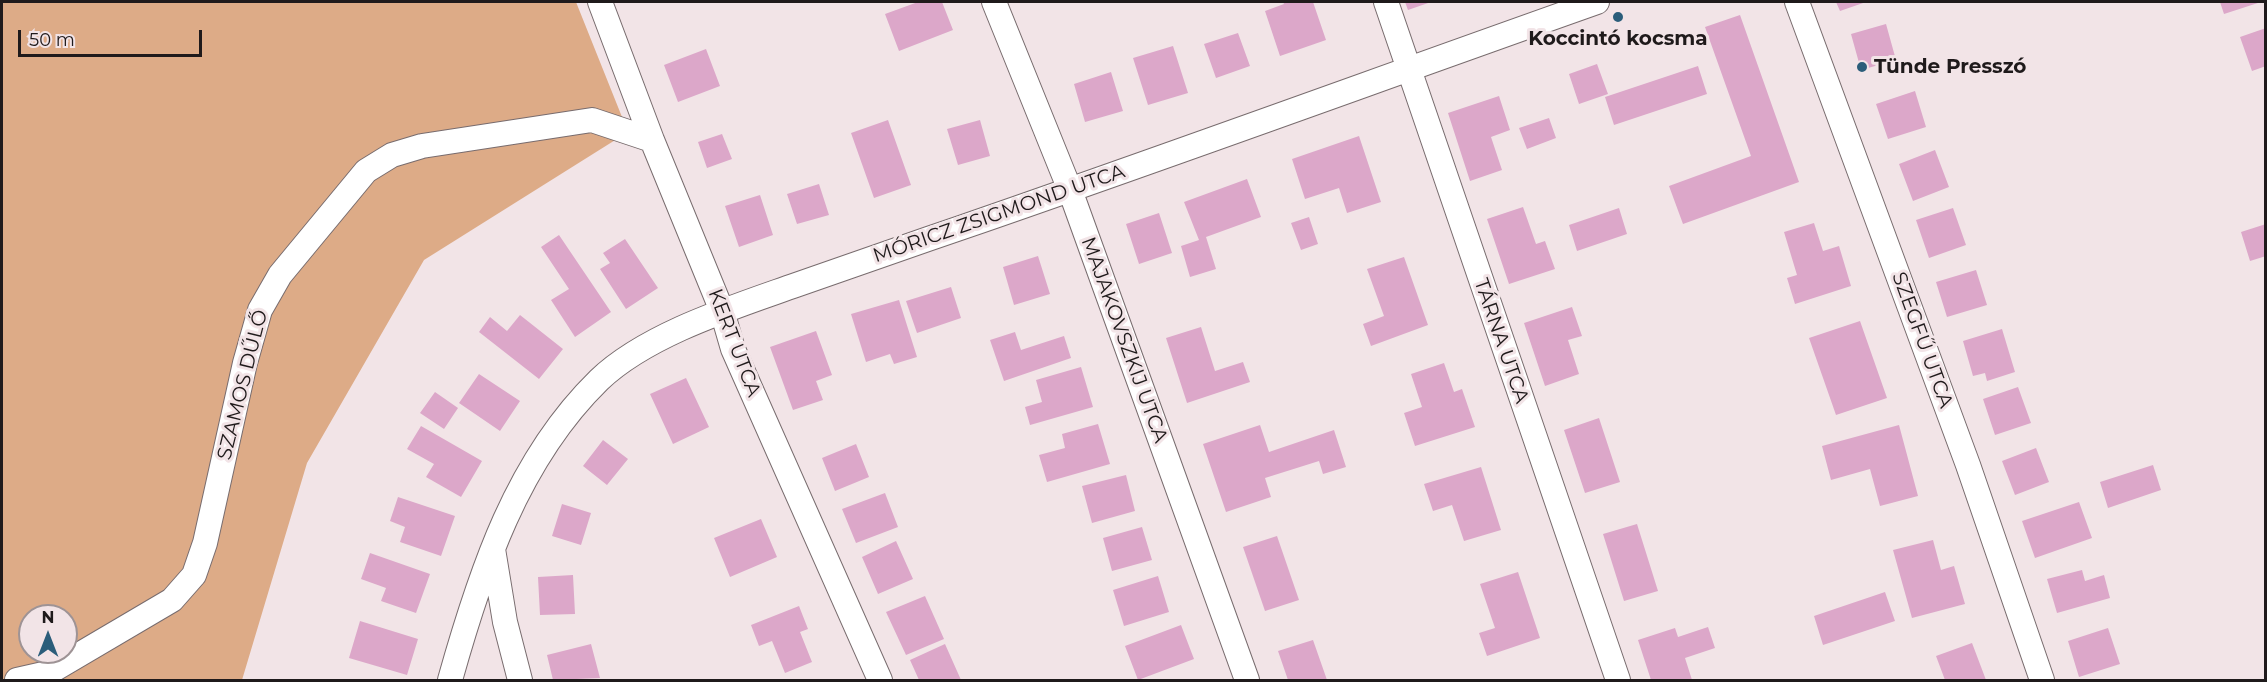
<!DOCTYPE html>
<meta charset="utf-8">
<style>
body{margin:0}
#map{position:relative;width:2267px;height:682px;overflow:hidden;background:#f2e4e7;font-family:Montserrat,sans-serif}
canvas{display:block}
.frame{position:absolute;inset:0;border:3px solid #1f1a1b;pointer-events:none}
.north{position:absolute;left:18px;top:604px;width:60px;height:60px;box-sizing:border-box;background:#f2e4e7;border:2px solid #9e9395;border-radius:50%;rotate:0deg;font-size:16px;font-weight:700;line-height:24px;text-align:center;color:#1f1a1b}
.north::after{content:'';display:block;margin:auto;width:21px;height:27px;background:#2b5d7a;clip-path:polygon(50% 0,100% 100%,50% 72%,0 100%)}
.scale{position:absolute;left:18px;top:30px;width:184px;height:27px;box-sizing:border-box;border:3px solid #1f1a1b;border-top:0;padding-left:8px;font-size:18px;line-height:21px;white-space:nowrap;color:#1f1a1b;-webkit-text-stroke:4px #f2e4e7;paint-order:stroke}
</style>
<div id="map">
<canvas width="2267" height="682"></canvas>
<div class="frame"></div>
<div class="north">N</div>
<div class="scale">50 m</div>
</div>
<script>
const g = document.querySelector('canvas').getContext('2d');
g.lineJoin = 'round';
function paint(path, color) { g.fillStyle = color; g.fill(path, 'evenodd'); }
function stroke(path, color, width, dash) { g.strokeStyle = color; g.lineWidth = width; g.lineCap = dash ? 'butt' : 'round'; g.setLineDash(dash || []); g.stroke(path); }
function label(font, color, halo, rows, align = 'center') {
  g.font = font + ' Montserrat,sans-serif'; g.lineWidth = 6; g.setLineDash([]); g.textBaseline = 'middle'; g.strokeStyle = halo; g.fillStyle = color; for (const [text, x, y, turn = 0] of rows) {
    g.save(); g.translate(x, y); g.rotate((+turn || 0) * Math.PI / 180); g.textAlign = isNaN(turn) ? turn : align; if (halo) g.strokeText(text, 0, 0); g.fillText(text, 0, 0); g.restore();
  }
}
const green = new Path2D(`
 M 2,2 L 576,2 L 628,132 L 424,260 L 307,463 L 242,680 L 2,680 ZM 30,616 L 66,616 L 66,652 L 30,652 Z`);
const building = new Path2D(`
 M 918,2 L 942,2 L 953,30 L 899,51 L 885,14 Z
 M 1283,2 L 1313,2 L 1326,40 L 1280,56 L 1265,11 L 1284,4 Z
 M 1405,2 L 1431,2 L 1408,10 Z
 M 1836,2 L 1866,2 L 1840,11 Z
 M 2220,2 L 2261,2 L 2224,14 Z
 M 1740,15 L 1799,182 L 1683,224 L 1669,186 L 1751,156 L 1705,27 Z
 M 1886,24 L 1896,60 L 1861,70 L 1851,34 Z
 M 2266,28 L 2266,66 L 2252,71 L 2240,37 Z
 M 1238,33 L 1250,66 L 1216,78 L 1204,44 Z
 M 1173,46 L 1188,93 L 1148,105 L 1133,58 Z
 M 706,49 L 720,86 L 678,102 L 664,65 Z
 M 1597,64 L 1608,94 L 1579,104 L 1569,74 Z
 M 1698,66 L 1707,94 L 1614,125 L 1605,97 Z
 M 1111,72 L 1123,111 L 1085,122 L 1074,84 Z
 M 1915,91 L 1926,127 L 1888,139 L 1876,104 Z
 M 1499,96 L 1510,130 L 1491,137 L 1502,170 L 1470,181 L 1448,113 Z
 M 1549,118 L 1556,138 L 1527,149 L 1519,128 Z
 M 888,120 L 911,185 L 874,198 L 851,133 Z
 M 980,120 L 990,156 L 958,165 L 947,129 Z
 M 722,134 L 732,159 L 707,168 L 698,142 Z
 M 1359,136 L 1381,202 L 1347,213 L 1339,188 L 1305,199 L 1292,159 Z
 M 1935,150 L 1949,187 L 1913,201 L 1899,164 Z
 M 1247,179 L 1261,217 L 1206,237 L 1216,269 L 1190,277 L 1181,246 L 1199,240 L 1184,202 Z
 M 819,184 L 829,215 L 797,224 L 787,194 Z
 M 760,195 L 773,235 L 739,247 L 725,206 Z
 M 1523,207 L 1536,244 L 1545,241 L 1555,269 L 1509,284 L 1487,219 Z
 M 1619,208 L 1627,234 L 1577,251 L 1569,225 Z
 M 1953,208 L 1966,245 L 1929,258 L 1916,220 Z
 M 1159,213 L 1172,253 L 1139,264 L 1126,224 Z
 M 1309,217 L 1318,244 L 1301,250 L 1291,223 Z
 M 1814,223 L 1823,251 L 1839,246 L 1851,286 L 1795,304 L 1787,278 L 1797,275 L 1784,232 Z
 M 2266,224 L 2266,256 L 2250,261 L 2241,232 Z
 M 559,235 L 611,312 L 575,337 L 551,300 L 569,289 L 541,247 Z
 M 625,239 L 658,288 L 626,309 L 600,269 L 610,263 L 603,253 Z
 M 1038,256 L 1050,294 L 1014,305 L 1003,267 Z
 M 1404,257 L 1428,325 L 1371,346 L 1363,324 L 1384,316 L 1367,269 Z
 M 1976,270 L 1987,305 L 1947,317 L 1936,282 Z
 M 951,287 L 961,318 L 917,333 L 906,301 Z
 M 899,300 L 917,357 L 894,364 L 890,354 L 866,362 L 851,314 Z
 M 1572,307 L 1582,336 L 1568,340 L 1579,374 L 1545,386 L 1524,323 Z
 M 520,315 L 563,349 L 539,379 L 479,332 L 490,317 L 507,331 Z
 M 1860,321 L 1887,398 L 1836,415 L 1809,338 Z
 M 1201,327 L 1215,371 L 1243,362 L 1250,382 L 1187,403 L 1166,338 Z
 M 2002,329 L 2015,372 L 1987,381 L 1985,373 L 1973,376 L 1963,341 Z
 M 816,331 L 832,375 L 816,381 L 823,400 L 793,410 L 770,347 Z
 M 1015,332 L 1021,350 L 1064,336 L 1071,358 L 1004,381 L 990,340 Z
 M 1444,363 L 1454,392 L 1462,389 L 1475,427 L 1415,446 L 1404,413 L 1422,407 L 1411,374 Z
 M 1081,367 L 1093,407 L 1030,425 L 1025,407 L 1042,402 L 1036,380 Z
 M 479,374 L 520,401 L 500,431 L 459,403 Z
 M 686,378 L 709,427 L 673,444 L 650,394 Z
 M 2018,387 L 2031,423 L 1995,435 L 1983,399 Z
 M 435,392 L 458,408 L 444,429 L 420,413 Z
 M 1599,418 L 1620,482 L 1585,493 L 1564,430 Z
 M 1098,424 L 1110,464 L 1047,482 L 1039,455 L 1065,448 L 1062,434 Z
 M 1260,425 L 1269,452 L 1334,430 L 1346,467 L 1323,474 L 1319,461 L 1265,478 L 1271,497 L 1226,512 L 1203,444 Z
 M 1899,425 L 1918,496 L 1880,506 L 1870,469 L 1831,480 L 1822,446 Z
 M 421,426 L 482,461 L 461,497 L 426,477 L 434,464 L 407,449 Z
 M 603,440 L 628,459 L 607,485 L 583,466 Z
 M 856,444 L 869,477 L 835,491 L 822,458 Z
 M 2036,448 L 2049,482 L 2015,495 L 2002,461 Z
 M 2153,465 L 2161,490 L 2108,508 L 2100,482 Z
 M 1481,467 L 1501,530 L 1464,541 L 1452,505 L 1433,511 L 1424,484 Z
 M 1126,475 L 1135,511 L 1092,523 L 1082,486 Z
 M 885,493 L 898,527 L 856,543 L 842,509 Z
 M 398,497 L 455,516 L 441,556 L 400,542 L 405,527 L 390,521 Z
 M 2079,502 L 2092,538 L 2035,558 L 2022,521 Z
 M 562,504 L 591,513 L 581,545 L 552,536 Z
 M 761,519 L 777,557 L 730,577 L 714,538 Z
 M 1637,524 L 1658,591 L 1624,601 L 1603,534 Z
 M 1142,527 L 1152,560 L 1112,571 L 1103,538 Z
 M 1277,536 L 1299,600 L 1265,611 L 1243,547 Z
 M 1933,540 L 1941,570 L 1954,566 L 1965,604 L 1912,618 L 1893,550 Z
 M 896,541 L 913,579 L 878,594 L 862,557 Z
 M 370,553 L 430,574 L 416,613 L 381,601 L 386,588 L 361,579 Z
 M 2082,570 L 2085,581 L 2104,575 L 2110,598 L 2057,613 L 2047,579 Z
 M 1518,572 L 1540,638 L 1487,656 L 1479,633 L 1495,628 L 1480,584 Z
 M 573,575 L 575,614 L 540,615 L 538,577 Z
 M 1158,576 L 1169,612 L 1124,626 L 1113,590 Z
 M 1885,592 L 1895,621 L 1823,645 L 1814,616 Z
 M 925,596 L 944,639 L 906,655 L 886,612 Z
 M 799,606 L 808,629 L 800,632 L 812,662 L 785,673 L 772,641 L 759,646 L 751,625 Z
 M 360,621 L 418,639 L 407,675 L 349,658 Z
 M 1181,625 L 1194,659 L 1138,680 L 1125,646 Z
 M 1708,627 L 1715,648 L 1685,658 L 1692,680 L 1651,680 L 1638,640 L 1675,628 L 1678,637 Z
 M 2108,628 L 2120,664 L 2079,677 L 2068,641 Z
 M 1313,640 L 1327,680 L 1288,680 L 1278,651 Z
 M 1972,643 L 1986,680 L 1945,680 L 1936,656 Z
 M 591,644 L 600,678 L 553,680 L 547,655 Z
 M 945,644 L 961,680 L 919,680 L 910,660 Z`);
const minor = new Path2D(`
 M 600,2 L 652,140 L 722,311 L 733,349 L 880,680
 M 994,2 L 1070,190 L 1247,680
 M 1386,2 L 1618,680
 M 1797,2 L 1968,465 L 2042,680
 M 493,549 L 505,622 L 520,680
 M 17,680 L 48,673 L 172,600 L 194,575 L 205,543 L 245,363 L 260,310 L 280,275 L 366,171 L 392,155 L 422,146 L 592,120 L 652,140
 M 450,680 C 480,573 517,460 599,380 C 647,334 734,307 796,285 C 851,266 907,246 963,227 C 1175,154 1385,77 1597,2`);
const markers = [
 [1618,17,6,"#2b5d7a"],
 [1862,67,6,"#2b5d7a"]
];
const poiNames = [
 ["Koccintó kocsma",1618,39],
 ["Tünde Presszó",1874,67,"left"]
];
const streetNames = [
 ["MÓRICZ ZSIGMOND UTCA",999,214,-19],
 ["MAJAKOVSZKIJ UTCA",1124,340,70],
 ["SZEGFŰ UTCA",1922,340,70],
 ["TÁRNA UTCA",1501,341,71],
 ["KERT UTCA",734,343,69],
 ["SZAMOS DŰLŐ",243,385,-76]
];
paint(green, '#ddab87');
paint(building, '#dca7c9');
stroke(minor, '#786c6e', 26);
stroke(minor, '#fff', 24);
for (const [x, y, r, color] of markers) { const dot = new Path2D(); dot.arc(x, y, r, 0, 2 * Math.PI); g.fillStyle = color; g.fill(dot); stroke(dot, '#f2e4e7', 2); }
label('bold 20px', '#1f1a1b', '#f2e4e7', poiNames);
label('20px', '#1f1a1b', '#f2e4e7', streetNames);
</script>
